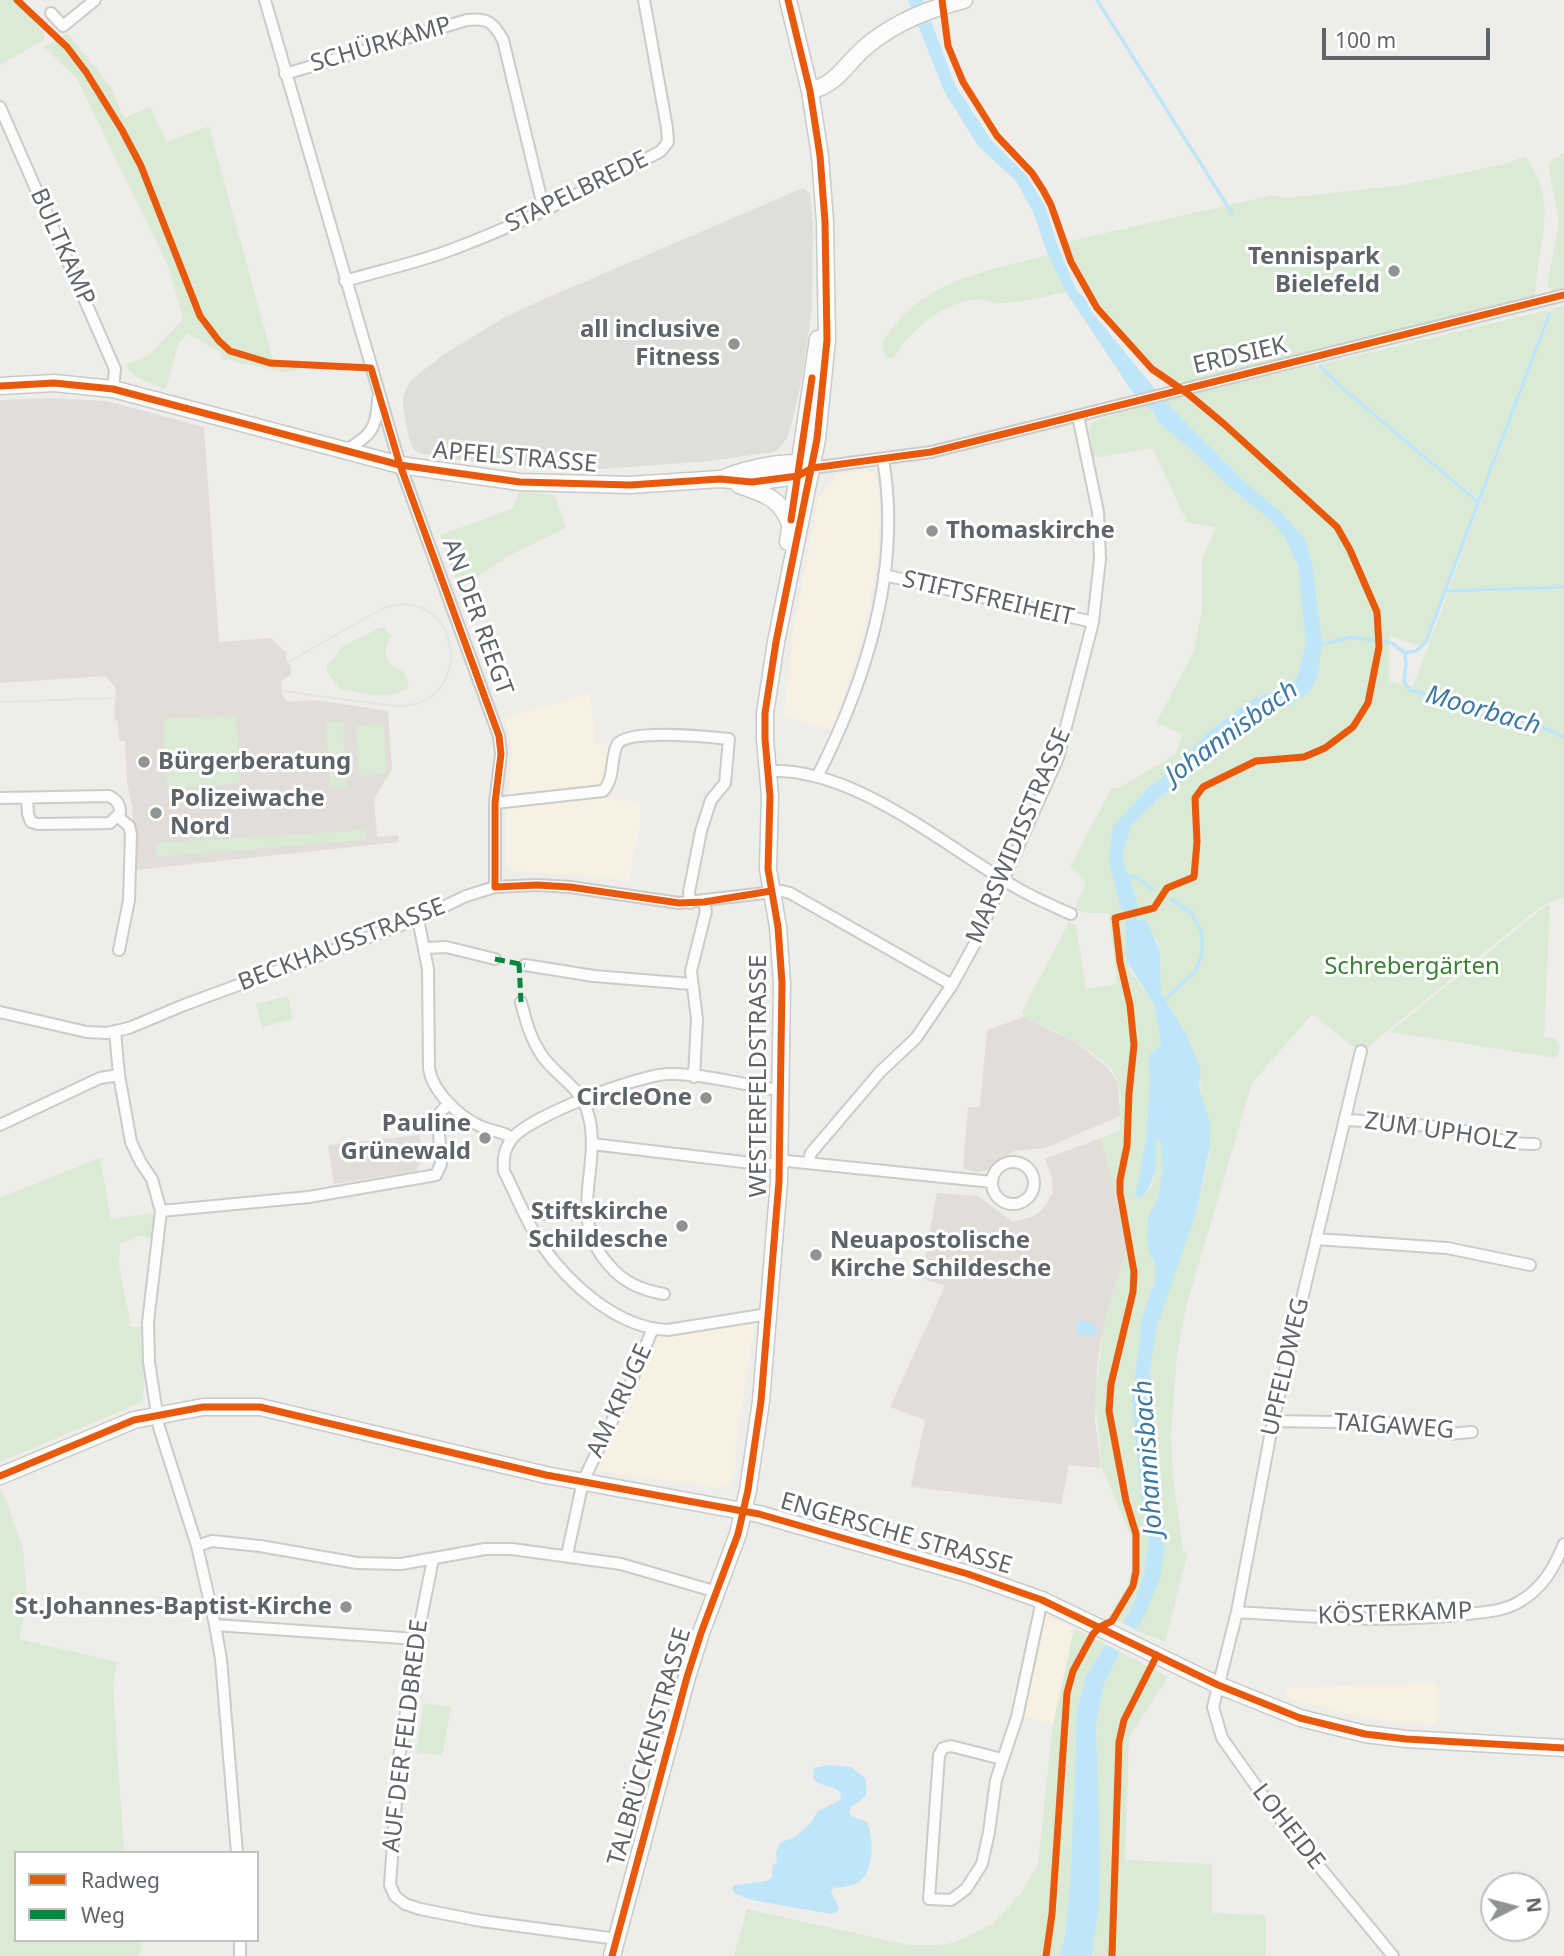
<!DOCTYPE html>
<meta charset="utf-8">
<style>
body{margin:0}
#map{position:relative;width:1564px;height:1956px;overflow:hidden;background:#efede9;font-family:"Noto Sans",sans-serif}
canvas{display:block}
.legend{position:absolute;left:14px;top:1851px;width:245px;height:91px;box-sizing:border-box;background:#fff;border:2px solid #bfc1c3;margin:0;padding:9px 12px;list-style:none;font-size:21px;color:#5f6468}
.legend li{display:flex;align-items:center;gap:14px;height:35px}
.legend b{width:35px;border:2px solid #bfc1c3}
.north{position:absolute;left:1480px;top:1872px;width:70px;height:70px;box-sizing:border-box;background:#fff;border:2px solid #bfc1c3;border-radius:50%;rotate:84deg;font-size:19px;font-weight:700;line-height:28px;text-align:center;color:#5f6468}
.north::after{content:'';display:block;margin:auto;width:24px;height:32px;background:#919495;clip-path:polygon(50% 0,100% 100%,50% 72%,0 100%)}
.scale{position:absolute;left:1322px;top:28px;width:168px;height:32px;box-sizing:border-box;border:4px solid #5f6468;border-top:0;padding-left:9px;font-size:21px;line-height:24px;white-space:nowrap;color:#5f6468;-webkit-text-stroke:5px #fff;paint-order:stroke}
</style>
<div id="map">
<canvas width="1564" height="1956"></canvas>
<ul class="legend">
<li><b style="height:9px;background:#e8590c"></b>Radweg</li>
<li><b style="height:9px;background:#00873e"></b>Weg</li>
</ul>
<div class="north">N</div>
<div class="scale">100 m</div>
</div>
<script>
const g = document.querySelector('canvas').getContext('2d');
g.lineJoin = 'round';
function paint(path, color) { g.fillStyle = color; g.fill(path, 'evenodd'); }
function stroke(path, color, width, dash) { g.strokeStyle = color; g.lineWidth = width; g.lineCap = dash ? 'butt' : 'round'; g.setLineDash(dash || []); g.stroke(path); }
function label(font, color, halo, rows, align = 'center') {
  g.font = font + ' "Noto Sans",sans-serif'; g.lineWidth = 6; g.setLineDash([]); g.textBaseline = 'middle'; g.strokeStyle = halo; g.fillStyle = color; for (const [text, x, y, turn = 0] of rows) {
    g.save(); g.translate(x, y); g.rotate((+turn || 0) * Math.PI / 180); g.textAlign = isNaN(turn) ? turn : align; if (halo) g.strokeText(text, 0, 0); g.fillText(text, 0, 0); g.restore();
  }
}
const commercial = new Path2D(`
 M 865,470 L 874,473 L 879,488 L 880,520 L 875,573 L 862,641 L 833,730 L 784,716 L 794,626 L 819,496 L 835,480 L 835,475 Z
 M 590,693 L 595,744 L 613,743 L 602,786 L 603,797 L 640,803 L 641,822 L 628,882 L 608,878 L 513,871 L 507,865 L 506,809 L 512,748 L 510,734 L 504,718 Z
 M 755,1322 L 735,1449 L 736,1467 L 730,1484 L 721,1488 L 597,1471 L 654,1334 Z
 M 1047,1616 L 1074,1629 L 1054,1724 L 1020,1716 L 1043,1617 Z
 M 1437,1683 L 1436,1725 L 1390,1721 L 1342,1713 L 1285,1697 L 1286,1688 Z`);
const industrial = new Path2D(`
 M 803,188 L 810,194 L 813,223 L 812,307 L 805,359 L 796,407 L 787,438 L 779,449 L 773,452 L 711,461 L 601,469 L 500,465 L 443,458 L 419,453 L 414,450 L 409,439 L 403,405 L 403,395 L 411,380 L 443,355 L 503,318 L 535,303 Z`);
const education = new Path2D(`
 M 51,398 L 106,401 L 204,427 L 219,642 L 271,638 L 287,653 L 286,658 L 290,666 L 291,674 L 281,682 L 282,694 L 287,702 L 317,700 L 388,711 L 392,769 L 374,799 L 377,837 L 398,835 L 399,842 L 136,870 L 132,806 L 127,782 L 125,741 L 119,741 L 118,722 L 114,718 L 116,688 L 105,676 L 0,683 L 0,400 Z
 M 1024,1017 L 1075,1042 L 1106,1066 L 1118,1082 L 1120,1116 L 1045,1148 L 1014,1151 L 985,1171 L 975,1172 L 963,1168 L 968,1107 L 980,1107 L 987,1030 Z
 M 420,1135 L 421,1161 L 416,1171 L 334,1184 L 328,1145 Z
 M 1101,1138 L 1128,1245 L 1112,1296 L 1100,1345 L 1097,1369 L 1095,1420 L 1101,1468 L 1069,1465 L 1061,1504 L 911,1487 L 925,1420 L 890,1407 L 945,1286 L 921,1278 L 937,1193 L 978,1196 L 1013,1222 L 1032,1217 L 1043,1209 L 1053,1192 L 1052,1177 L 1045,1159 Z`);
const green = new Path2D(`
 M 0,0 L 23,0 L 33,11 L 28,15 L 45,33 L 44,39 L 40,42 L 0,65 Z
 M 67,33 L 111,87 L 124,118 L 150,107 L 167,142 L 209,126 L 273,360 L 301,362 L 302,370 L 286,372 L 236,362 L 232,359 L 222,360 L 220,352 L 188,334 L 178,344 L 166,389 C 150,383 135,380 125,365 L 149,355 L 183,319 L 168,266 L 77,79 L 43,46 L 55,42 Z
 M 1564,153 L 1564,288 L 1553,291 L 1548,287 L 1548,280 L 1559,223 L 1549,169 L 1551,161 Z
 M 1525,156 C 1560,201 1538,245 1535,295 L 1283,360 L 1186,382 L 1174,382 L 1165,376 L 1127,338 L 1092,295 L 1066,242 L 1273,195 L 1286,198 L 1404,185 L 1508,163 Z
 M 1048,255 L 1066,292 C 1045,296 1022,303 1001,303 C 992,304 984,298 975,299 C 941,304 910,330 893,358 L 887,359 C 886,356 883,353 883,350 C 881,342 889,331 894,326 C 931,278 993,270 1048,255 Z
 M 1564,306 L 1564,585 L 1449,589 L 1552,309 Z
 M 1548,310 L 1478,499 L 1339,384 L 1322,364 Z
 M 1315,365 L 1477,504 L 1427,638 L 1421,646 L 1389,636 L 1389,681 L 1413,687 L 1448,593 L 1564,589 L 1564,898 L 1558,899 L 1540,907 L 1371,1044 L 1362,1054 L 1312,1014 L 1252,1083 L 1186,1307 L 1177,1355 L 1171,1436 L 1173,1475 L 1183,1551 L 1188,1553 L 1165,1642 L 1136,1630 C 1148,1609 1163,1563 1165,1539 C 1167,1526 1160,1510 1158,1497 C 1152,1455 1146,1411 1150,1369 C 1155,1293 1200,1225 1210,1148 C 1213,1123 1197,1098 1201,1080 L 1186,1034 L 1161,993 L 1160,951 L 1157,940 L 1137,921 L 1136,911 L 1138,903 L 1122,857 L 1131,825 L 1158,800 L 1195,773 L 1257,716 L 1289,706 L 1322,642 L 1312,562 L 1305,539 L 1280,511 L 1246,483 L 1164,400 Z
 M 1143,405 L 1154,412 L 1159,423 L 1198,456 L 1228,486 L 1270,520 L 1285,538 L 1298,566 L 1306,644 L 1298,674 L 1290,684 L 1249,701 L 1206,734 L 1175,767 L 1149,787 L 1113,826 L 1117,886 L 1127,925 L 1127,955 L 1130,970 L 1154,1004 L 1161,1044 L 1150,1054 L 1148,1064 L 1150,1077 L 1146,1141 L 1135,1195 L 1150,1189 L 1155,1176 L 1156,1140 L 1162,1140 L 1162,1173 L 1158,1197 L 1148,1218 L 1147,1239 L 1155,1264 L 1155,1280 L 1142,1318 L 1132,1402 L 1141,1500 L 1149,1538 L 1144,1573 L 1133,1605 L 1123,1623 L 1109,1617 L 1128,1585 L 1131,1571 L 1131,1536 L 1102,1468 L 1095,1396 L 1105,1320 L 1128,1245 L 1101,1138 L 1120,1130 C 1119,1116 1123,1095 1118,1081 C 1109,1054 1049,1028 1024,1017 L 1022,1012 L 1069,922 L 1076,925 L 1086,989 L 1117,984 L 1109,913 L 1088,913 L 1074,909 L 1086,883 L 1070,867 L 1112,787 L 1117,789 L 1175,755 L 1183,734 L 1156,723 L 1193,653 L 1202,610 L 1202,559 L 1216,528 L 1187,522 L 1152,448 L 1093,458 L 1089,428 L 1094,421 Z
 M 520,491 L 555,495 L 566,528 L 508,556 L 459,590 L 440,535 L 512,509 Z
 M 380,628 L 385,628 L 392,636 C 379,653 387,664 404,672 L 409,685 C 394,704 360,692 340,689 L 327,671 L 327,666 L 343,646 Z
 M 236,715 L 240,784 L 167,788 L 163,719 Z
 M 343,722 L 347,787 L 330,788 L 326,723 Z
 M 384,724 L 387,774 L 359,776 L 356,726 Z
 M 366,830 L 367,840 L 157,857 L 156,843 Z
 M 1550,905 L 1544,1037 L 1555,1038 L 1560,1046 L 1557,1058 L 1390,1032 L 1542,909 Z
 M 288,996 L 293,1019 L 262,1027 L 256,1004 Z
 M 100,1158 L 111,1219 L 155,1213 L 153,1238 L 138,1236 L 120,1244 L 119,1266 L 131,1327 L 141,1327 C 139,1352 148,1378 142,1402 L 0,1462 L 0,1198 Z
 M 2,1490 L 23,1548 L 27,1600 L 19,1639 L 117,1662 L 113,1684 L 124,1853 L 16,1853 L 16,1940 L 143,1940 L 139,1956 L 0,1956 L 0,1491 Z
 M 1074,1629 L 1106,1644 C 1075,1688 1076,1733 1075,1784 C 1073,1840 1076,1902 1059,1956 L 734,1956 L 747,1909 L 908,1945 L 941,1945 L 955,1942 L 993,1924 L 1021,1893 L 1038,1865 L 1052,1730 Z
 M 1120,1652 L 1168,1677 L 1129,1737 L 1125,1860 L 1212,1864 L 1212,1913 L 1266,1915 L 1266,1956 L 1092,1956 L 1099,1908 L 1100,1855 L 1096,1725 L 1103,1686 Z
 M 424,1703 L 451,1707 L 442,1756 L 416,1752 Z`);
const water = new Path2D(`
 M 908,0 L 923,0 L 955,85 L 991,140 L 1026,175 L 1045,206 L 1057,244 L 1077,292 L 1084,297 L 1092,312 L 1164,400 L 1246,483 L 1280,511 L 1305,539 L 1312,562 L 1322,642 L 1317,678 L 1310,691 L 1289,706 L 1257,716 L 1195,773 L 1157,800 L 1131,825 L 1122,857 L 1138,904 L 1136,911 L 1137,920 L 1146,920 L 1160,951 L 1161,993 L 1186,1034 L 1201,1070 L 1199,1088 L 1210,1123 L 1210,1146 L 1196,1213 L 1157,1326 L 1150,1368 L 1151,1434 L 1166,1537 L 1160,1577 L 1147,1611 L 1136,1630 L 1123,1623 L 1133,1605 L 1144,1574 L 1149,1538 L 1141,1500 L 1132,1402 L 1142,1318 L 1155,1280 L 1155,1264 L 1148,1248 L 1147,1238 L 1148,1218 L 1158,1197 L 1162,1173 L 1161,1140 L 1156,1140 C 1157,1163 1157,1182 1140,1198 L 1135,1196 L 1146,1141 L 1150,1077 L 1148,1064 L 1150,1054 L 1161,1044 L 1154,1004 L 1127,962 L 1125,913 L 1120,906 L 1109,860 L 1113,826 L 1149,787 L 1175,767 L 1206,734 L 1249,701 L 1290,684 L 1298,674 L 1306,644 L 1298,566 L 1285,538 L 1270,520 L 1228,486 L 1198,456 L 1159,423 L 1154,412 L 1143,405 L 1133,393 L 1066,292 L 1048,255 L 1033,212 L 1016,181 L 978,146 L 944,91 Z
 M 1080,1319 L 1094,1324 L 1097,1330 L 1095,1334 L 1078,1336 L 1076,1329 Z
 M 1106,1644 L 1120,1652 L 1103,1686 L 1096,1725 L 1100,1855 L 1099,1908 L 1092,1956 L 1059,1956 L 1065,1936 L 1071,1877 L 1077,1711 L 1086,1676 Z
 M 829,1765 L 851,1767 L 866,1779 L 866,1796 L 851,1807 L 849,1811 L 851,1816 L 867,1822 C 873,1836 874,1865 864,1877 C 857,1886 843,1887 833,1888 L 831,1892 L 839,1908 L 837,1912 L 831,1914 L 752,1900 L 735,1894 L 732,1888 L 735,1885 L 767,1881 L 772,1877 L 772,1866 L 777,1862 L 776,1852 L 780,1843 L 796,1836 L 810,1824 L 818,1811 L 840,1800 L 841,1793 C 833,1784 820,1788 813,1778 L 814,1768 Z`);
const stream = new Path2D(`
 M 1097,0 L 1232,213
 M 1320,366 L 1339,385 L 1478,502
 M 1446,591 L 1564,587
 M 1319,645 L 1351,637 L 1392,643 L 1405,653 L 1406,665 L 1404,682 L 1410,690 L 1535,724 L 1564,737
 M 1405,653 L 1416,651 L 1426,642 L 1549,314
 M 1124,875 L 1136,877 L 1152,889
 M 1163,1001 L 1196,971 L 1202,953 L 1202,933 L 1191,913 L 1171,899`);
const street = new Path2D(`
 M 265,0 L 400,465 L 499,736 L 501,754 L 495,803 L 495,887
 M 51,13 L 63,26 L 95,0
 M 285,74 L 467,20 C 488,18 493,22 503,40 L 544,210
 M 0,107 L 115,369 L 113,389
 M 345,281 C 379,271 415,263 448,251 C 522,224 592,187 661,151 L 668,142 L 667,128 L 644,0
 M 344,451 C 370,437 377,429 378,399
 M 812,468 L 931,452 L 1564,295
 M 884,575 L 1093,622
 M 768,771 C 855,767 945,847 1017,888 C 1034,898 1053,906 1071,914
 M 817,777 C 866,681 902,568 883,459
 M 0,798 L 109,796 C 117,800 120,804 120,813 L 110,823 L 38,824 L 31,822 L 28,814 L 27,798
 M 495,803 L 603,791 C 615,779 610,760 617,745 C 624,728 711,737 729,739 L 725,783 L 711,800 L 701,831 L 689,892 L 690,903
 M 118,817 L 129,826 L 131,834 L 129,900 L 119,950
 M 418,919 L 428,969 L 429,1068 C 432,1091 459,1117 480,1126 C 490,1131 502,1131 512,1138
 M 426,948 L 446,947 L 495,959
 M 525,965 L 594,976 L 691,984
 M 521,1002 C 526,1022 531,1040 543,1057 C 556,1075 581,1089 587,1110 C 605,1165 564,1215 609,1265 C 624,1283 642,1290 664,1294
 M 0,1012 L 87,1032 L 107,1033 L 129,1028 L 184,1005 L 418,919 L 466,896 L 495,887 L 537,885 L 570,887 L 679,903 L 782,891 L 790,893 L 952,985
 M 115,1031 L 119,1075 L 131,1142 L 141,1163 L 152,1179 L 161,1211 L 148,1322 L 149,1362 L 159,1427 L 197,1546 L 215,1625 L 221,1659 L 237,1853
 M 1361,1051 L 1273,1421 L 1237,1612 L 1213,1707 L 1222,1738 L 1276,1814 L 1393,1956
 M 694,1077 L 697,1019 L 691,971 L 706,911 L 704,902
 M 1346,1120 C 1385,1122 1422,1124 1460,1130 C 1485,1135 1509,1145 1535,1144
 M 0,1125 L 100,1078 L 119,1075
 M 592,1144 L 760,1164 L 771,1164 L 787,1161 L 992,1182
 M992 1183a21 21 0 1 1 42 0a21 21 0 1 1-42 0Z
 M 808,1163 L 811,1153 L 880,1072 L 916,1038 L 952,985 L 974,945 L 1058,758 L 1093,622 L 1100,559 L 1098,512 L 1078,416
 M 161,1211 L 309,1197 L 436,1175 L 441,1164 L 438,1115 L 449,1103
 M 526,1217 L 533,1214 L 585,1214
 M 1316,1239 L 1447,1248 L 1530,1265
 M 768,1314 L 668,1330 C 617,1328 569,1284 541,1244 C 526,1221 516,1195 504,1171 C 503,1159 504,1150 511,1140 C 527,1117 638,1075 668,1074 C 701,1073 745,1085 779,1090
 M 1273,1421 L 1396,1423 L 1447,1434 L 1472,1432
 M 197,1546 L 212,1541 L 260,1546 L 357,1563 L 401,1564 L 485,1549 L 512,1549 L 621,1564 L 717,1592
 M 567,1555 L 583,1481 L 631,1382 L 653,1328
 M 433,1559 L 417,1639 L 399,1758 L 390,1885 L 395,1896 L 405,1904 L 420,1909 L 481,1921 L 617,1939
 M 1237,1612 C 1314,1617 1390,1623 1467,1614 C 1485,1612 1504,1611 1519,1602 C 1543,1588 1554,1568 1564,1544
 M 215,1625 L 417,1639
 M 1002,1759 L 951,1746 L 943,1748 L 939,1755 L 929,1899 L 951,1900 L 966,1889 L 982,1864 L 989,1832 L 996,1780 L 1017,1717 L 1042,1600
 M 240,1940 L 240,1956`);
const secondary = new Path2D(`
 M 810,91 C 840,83 846,62 869,44 C 898,21 929,9 964,0
 M 0,386 L 54,383 L 113,389 L 400,465 L 520,482 L 630,485 L 720,479 L 752,482 L 798,476 L 812,468
 M 726,477 C 744,470 790,458 807,466
 M 739,485 C 764,494 780,497 790,524
 M 788,542 L 818,339
 M 0,1476 L 134,1420 L 203,1407 L 260,1407 L 546,1475 L 759,1514 L 968,1574 L 1042,1600 L 1218,1685 L 1300,1718 L 1365,1734 L 1406,1739 L 1564,1748
 M 612,1956 L 687,1677 L 701,1633 L 738,1534 L 748,1490 L 761,1401 L 779,1181 L 782,983 L 778,927 L 768,869 L 770,796 L 765,739 L 765,713 L 776,642 L 817,439 L 827,340 L 825,222 L 820,156 L 810,91 L 788,0`);
const tram = new Path2D(`
 M 282,691 L 394,706 C 481,709 460,581 384,608 L 288,662
 M 0,702 L 116,698`);
const quiet = new Path2D(`
 M 495,959 L 525,965
 M 519,963 L 521,1002`);
const cycleway = new Path2D(`
 M 17,0 L 67,47 L 86,72 L 122,130 L 141,166 L 200,316 L 219,341 L 230,351 L 270,363 L 371,368 L 400,465 L 499,736 L 501,754 L 495,803 L 495,887 L 537,885 L 570,887 L 679,903 L 704,902 L 771,891
 M 942,0 L 948,46 L 963,82 L 997,136 L 1032,173 L 1043,190 L 1051,205 L 1071,262 L 1097,308 L 1152,369 L 1187,393 L 1224,424 L 1337,527 L 1350,550 L 1377,612 L 1379,647 L 1368,703 L 1353,727 L 1325,748 L 1304,757 L 1256,761 L 1203,787 L 1195,798 L 1197,842 L 1194,877 L 1167,888 L 1154,908 L 1115,918 L 1120,962 L 1130,1005 L 1134,1045 L 1129,1093 L 1127,1146 L 1120,1180 L 1120,1193 L 1134,1272 L 1133,1292 L 1111,1384 L 1109,1411 L 1126,1501 L 1136,1534 L 1136,1571 L 1133,1586 L 1112,1621 L 1100,1627 L 1093,1634 L 1073,1671 L 1067,1693 L 1052,1914 L 1046,1956
 M 0,386 L 54,383 L 113,389 L 400,465 L 520,482 L 630,485 L 720,479 L 752,482 L 798,476 L 812,468 L 931,452 L 1564,295
 M 791,520 L 812,378
 M 0,1476 L 134,1420 L 203,1407 L 260,1407 L 546,1475 L 759,1514 L 968,1574 L 1042,1600 L 1218,1685 L 1300,1718 L 1365,1734 L 1406,1739 L 1564,1748
 M 612,1956 L 687,1677 L 701,1633 L 738,1534 L 748,1490 L 761,1401 L 779,1181 L 782,983 L 778,927 L 768,869 L 770,796 L 765,739 L 765,713 L 776,642 L 817,439 L 827,340 L 825,222 L 820,156 L 810,91 L 788,0
 M 1112,1956 L 1119,1742 L 1124,1720 L 1157,1655`);
const markers = [
 [1394,271,7,"#919495"],
 [734,344,7,"#919495"],
 [932,531,7,"#919495"],
 [144,762,7,"#919495"],
 [156,813,7,"#919495"],
 [706,1098,7,"#919495"],
 [485,1138,7,"#919495"],
 [682,1226,7,"#919495"],
 [816,1255,7,"#919495"],
 [346,1607,7,"#919495"]
];
const streetNames = [
 ["SCHÜRKAMP",381,45,-16],
 ["STAPELBREDE",577,192,-26],
 ["BULTKAMP",62,247,66],
 ["ERDSIEK",1240,356,-13],
 ["APFELSTRASSE",515,458,5],
 ["STIFTSFREIHEIT",988,599,13],
 ["AN DER REEGT",477,617,70],
 ["MARSWIDISSTRASSE",1019,836,-67],
 ["BECKHAUSSTRASSE",342,945,-21],
 ["WESTERFELDSTRASSE",759,1076,-90],
 ["ZUM UPHOLZ",1441,1132,8],
 ["UPFELDWEG",1286,1367,-77],
 ["AM KRUGE",620,1401,-65],
 ["TAIGAWEG",1394,1427,4],
 ["ENGERSCHE STRASSE",896,1534,16],
 ["KÖSTERKAMP",1395,1614,-2],
 ["AUF DER FELDBREDE",406,1736,-83],
 ["TALBRÜCKENSTRASSE",650,1747,-74],
 ["LOHEIDE",1288,1827,52]
];
const poiNames = [
 ["Tennispark",1380,257],
 ["Bielefeld",1380,285],
 ["all inclusive",720,330],
 ["Fitness",720,358],
 ["Thomaskirche",946,531,"left"],
 ["Bürgerberatung",158,762,"left"],
 ["Polizeiwache",170,799,"left"],
 ["Nord",170,827,"left"],
 ["CircleOne",692,1098],
 ["Pauline",471,1124],
 ["Grünewald",471,1152],
 ["Stiftskirche",668,1212],
 ["Schildesche",668,1240],
 ["Neuapostolische",830,1241,"left"],
 ["Kirche Schildesche",830,1269,"left"],
 ["St.Johannes-Baptist-Kirche",332,1607]
];
const parkNames = [
 ["Schrebergärten",1412,967]
];
const waterNames = [
 ["Moorbach",1483,711,16],
 ["Johannisbach",1232,733,-36],
 ["Johannisbach",1149,1458,-94]
];
paint(commercial, '#f7f1e4');
paint(industrial, '#e0dedb');
paint(education, '#e1ddd9');
paint(green, '#daead5');
paint(water, '#bee6f8');
stroke(stream, '#bee6f8', 3.5);
stroke(street, '#cbcbca', 14);
stroke(secondary, '#cacac9', 19);
stroke(street, '#fdfcfc', 10);
stroke(secondary, '#fdfcfc', 16);
stroke(tram, '#e4e4e4', 2);
stroke(quiet, '#00873e', 5, [10, 5]);
stroke(cycleway, '#e8590c', 7);
for (const [x, y, r, color] of markers) { const dot = new Path2D(); dot.arc(x, y, r, 0, 2 * Math.PI); g.fillStyle = color; g.fill(dot); stroke(dot, '#fff', 2.5); }
label('24px', '#5f6468', '#fff', streetNames);
label('bold 24px', '#5f6468', '#fff', poiNames, 'right');
label('24px', '#398234', '#fff', parkNames);
label('italic 26px', '#3e79a1', '#fff', waterNames);
</script>
